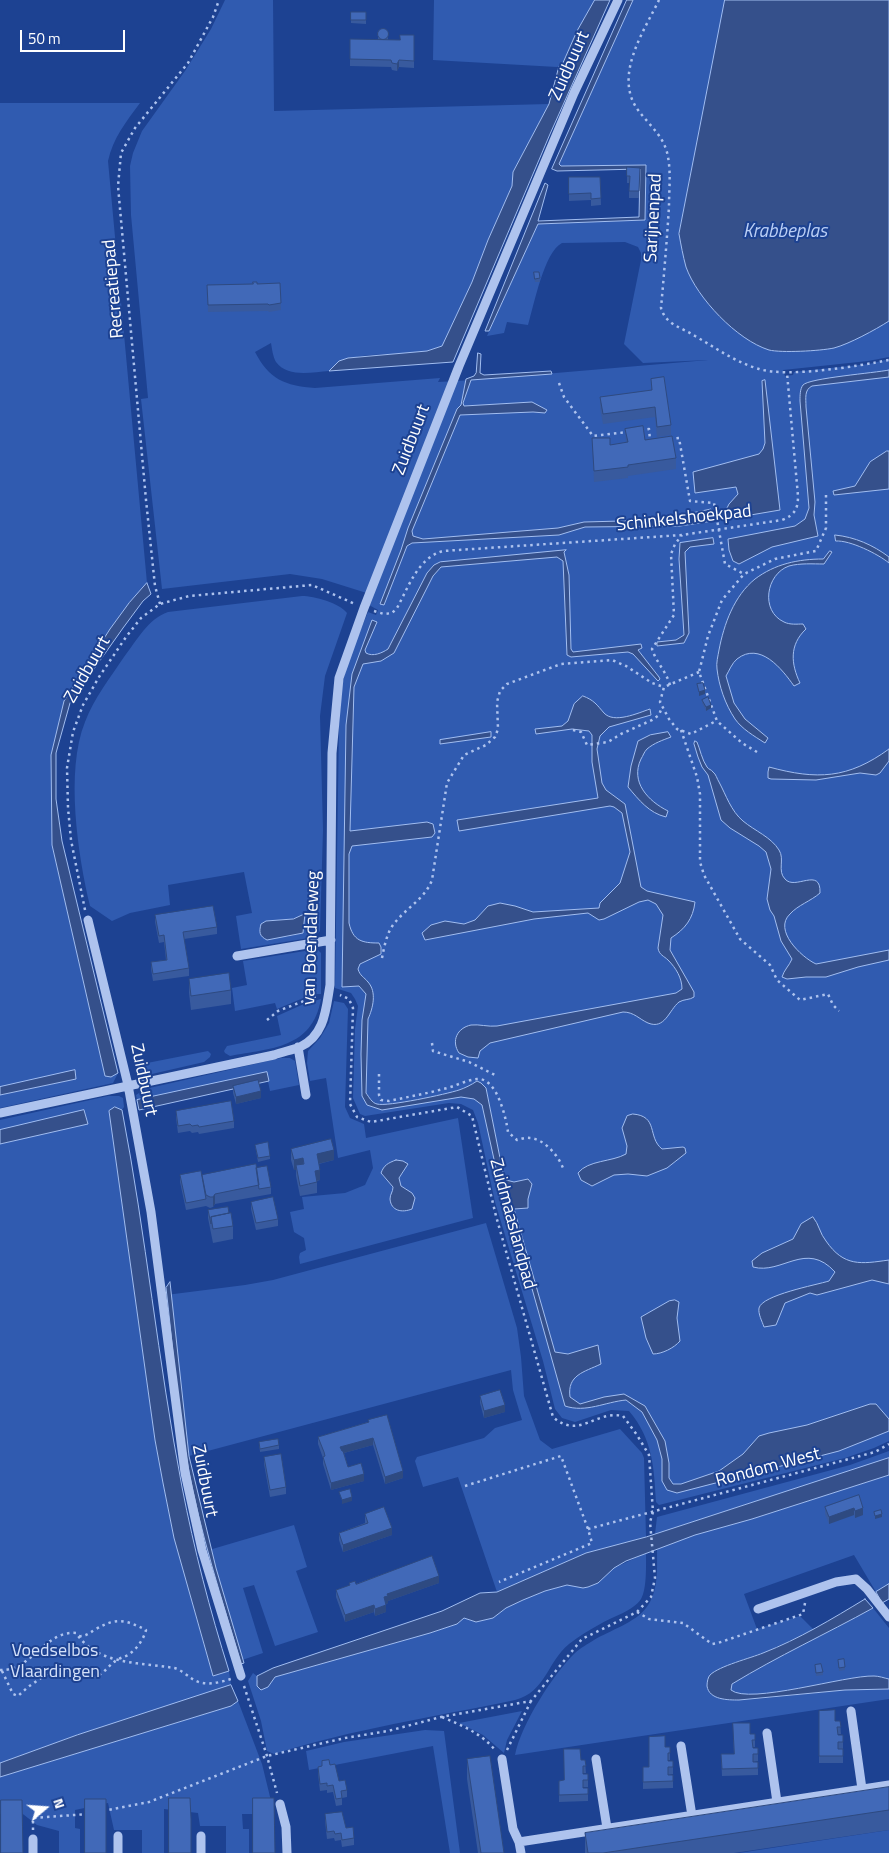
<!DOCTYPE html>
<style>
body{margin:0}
#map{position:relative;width:889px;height:1853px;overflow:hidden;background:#1d4292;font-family:"Titillium Web",sans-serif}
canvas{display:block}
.north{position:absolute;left:20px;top:1783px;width:50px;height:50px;-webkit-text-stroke:4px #1d4292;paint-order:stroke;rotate:72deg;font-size:14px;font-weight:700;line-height:20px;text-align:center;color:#fff}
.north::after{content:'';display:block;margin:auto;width:18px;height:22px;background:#fff;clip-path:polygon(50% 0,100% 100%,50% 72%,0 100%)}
.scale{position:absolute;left:20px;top:30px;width:105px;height:22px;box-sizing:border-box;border:2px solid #fff;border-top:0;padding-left:6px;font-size:15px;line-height:18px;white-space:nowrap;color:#fff;-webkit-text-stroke:4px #1d4292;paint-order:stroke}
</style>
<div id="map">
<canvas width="889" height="1853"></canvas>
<div class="north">N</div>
<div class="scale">50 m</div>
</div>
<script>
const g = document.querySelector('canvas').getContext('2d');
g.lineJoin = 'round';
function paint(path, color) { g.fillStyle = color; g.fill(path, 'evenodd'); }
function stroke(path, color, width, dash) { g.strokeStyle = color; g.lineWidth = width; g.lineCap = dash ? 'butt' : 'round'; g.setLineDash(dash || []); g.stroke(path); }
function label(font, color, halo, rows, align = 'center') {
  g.font = font + ' "Titillium Web",sans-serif'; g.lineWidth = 4; g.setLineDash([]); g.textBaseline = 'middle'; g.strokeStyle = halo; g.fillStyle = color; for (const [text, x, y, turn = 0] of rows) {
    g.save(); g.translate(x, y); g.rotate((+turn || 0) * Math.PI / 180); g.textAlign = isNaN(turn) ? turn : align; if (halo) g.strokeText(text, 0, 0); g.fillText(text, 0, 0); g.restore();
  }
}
const green = new Path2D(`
 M 225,0 L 273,0 L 274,111 L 549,104 L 513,172 L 512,186 L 488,240 L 472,282 L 442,347 C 408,363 356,343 329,371 C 312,372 288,378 276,362 C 273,357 272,349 271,343 L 255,352 C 269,379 285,386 315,388 L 440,378 L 438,382 L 474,380 L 708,360 L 643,363 L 624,344 L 641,260 L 641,253 L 638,247 L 625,242 L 562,243 C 544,252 534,305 528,325 L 507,322 L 504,333 L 487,336 L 538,224 L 645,220 L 646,165 L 561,166 L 559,164 L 633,0 L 725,0 L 679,233 C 681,245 683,256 686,267 C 698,299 726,322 752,342 L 879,327 L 889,321 L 889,357 L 868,361 L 783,370 L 785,376 L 793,375 L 794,372 L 802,371 L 869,364 L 889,359 L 889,1441 L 874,1448 L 845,1458 L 659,1505 L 656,1502 C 654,1468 653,1439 629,1411 L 611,1410 L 575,1422 L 562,1418 L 555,1409 L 543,1361 L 495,1202 L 478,1123 L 473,1110 L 461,1104 L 449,1103 L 365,1116 L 360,1114 L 353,1098 L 355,1029 L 358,1006 L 355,999 L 351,993 L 335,988 L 339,725 L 342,685 L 349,658 L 368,612 L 376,615 L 378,610 L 369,605 L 373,595 L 322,579 L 290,574 L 162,589 L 141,399 L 148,398 L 131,215 L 130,166 L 133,153 L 142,131 L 185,71 L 211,29 Z
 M 434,0 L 595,0 L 577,31 L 562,65 L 557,67 L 433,60 Z
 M 0,103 L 140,103 C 126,122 113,138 108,161 L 147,583 L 129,603 L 110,629 L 64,701 L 51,755 L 52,845 L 105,1076 L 111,1077 L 118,1073 L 113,1083 L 0,1108 L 0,1095 L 75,1079 L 75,1070 L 0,1087 Z
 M 302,596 C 314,596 340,603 347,613 L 325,676 L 320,716 L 323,830 L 320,931 L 315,937 L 241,949 L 236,916 L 252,913 L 244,872 L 168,885 L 170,905 L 130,913 L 112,921 L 90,906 C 78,856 65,771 85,722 C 94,698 110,678 124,657 C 137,640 148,619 168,612 ZM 305,915 L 303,933 L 286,937 L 261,924 L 266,921 L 293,919 Z
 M 317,949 L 321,953 L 321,994 L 313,994 L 277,1009 L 275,1003 L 235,1011 L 232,988 L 247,985 L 243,961 Z
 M 321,999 C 312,1049 271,1048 230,1056 L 225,1053 L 224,1051 L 227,1046 L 281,1035 L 277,1016 L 306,1003 Z
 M 334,1001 L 344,1003 L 348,1009 L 345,1107 L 350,1118 L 364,1124 L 366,1138 L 458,1118 L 473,1218 L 300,1264 L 299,1257 L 300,1253 L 306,1250 L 304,1238 L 294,1232 L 290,1212 L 304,1209 L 302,1197 L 345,1193 L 365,1185 L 373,1168 L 370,1150 L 338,1158 L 326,1078 L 310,1081 L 307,1063 L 308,1051 L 320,1038 L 329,1023 ZM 404,1171 L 399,1178 C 400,1185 401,1187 407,1189 L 393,1191 C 392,1182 384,1180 381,1173 Z
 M 208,1051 L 211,1054 L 210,1057 L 204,1062 L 139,1077 L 137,1065 Z
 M 281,1058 L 290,1058 L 295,1061 L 299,1085 L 270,1091 L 266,1072 L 137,1100 L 136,1095 L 145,1089 Z
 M 108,1096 L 119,1096 L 123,1098 L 124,1107 L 122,1110 L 115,1107 L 109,1111 L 155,1440 C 169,1521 190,1597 213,1676 L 229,1671 L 231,1685 L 77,1735 L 0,1763 L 0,1144 L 88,1123 L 84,1110 L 0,1130 L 0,1120 Z
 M 486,1223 L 517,1328 L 521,1357 L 524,1396 L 540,1440 L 552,1449 L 620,1429 L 642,1453 L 644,1458 L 646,1537 L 586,1553 L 497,1592 L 458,1477 L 423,1487 L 415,1461 L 417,1457 L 484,1438 L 495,1428 L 522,1420 L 513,1390 L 511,1370 L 189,1456 L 166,1295 L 245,1285 L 273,1280 Z
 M 889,1451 L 889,1458 L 655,1534 L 657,1517 L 850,1465 Z
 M 889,1475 L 889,1584 L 876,1592 L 854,1555 L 744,1594 L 757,1629 L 800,1616 L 814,1630 L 763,1653 L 730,1664 L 725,1700 L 758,1699 L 845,1690 L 889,1689 L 889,1699 L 515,1755 C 521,1725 553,1674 575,1653 C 580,1648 588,1644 594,1640 C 609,1631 636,1622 646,1608 C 659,1592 657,1568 657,1549 L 695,1535 L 752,1519 Z
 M 294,1525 L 307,1567 L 296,1571 L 318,1632 L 275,1646 L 254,1585 L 243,1588 L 263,1653 L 242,1660 L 209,1550 Z
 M 646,1553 C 646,1565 647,1589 641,1599 C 633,1611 614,1616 602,1623 C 591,1629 579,1636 569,1644 C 547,1662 546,1692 515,1700 C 434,1717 353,1729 274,1754 L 267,1751 L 261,1721 L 248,1681 L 253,1673 L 257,1676 L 257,1686 L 268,1687 L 275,1677 L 430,1633 L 457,1624 L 464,1618 L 476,1622 L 493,1618 L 506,1608 L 523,1600 L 545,1591 L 567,1585 L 583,1588 L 588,1587 L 598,1583 L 614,1568 Z
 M 873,1608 L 889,1628 L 889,1679 C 884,1678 879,1676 874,1676 C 846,1675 749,1705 731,1690 L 732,1684 C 778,1656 826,1634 873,1608 Z
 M 238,1701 L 262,1764 L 273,1809 L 272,1814 L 242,1814 L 243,1829 L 249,1829 L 249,1853 L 226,1853 L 226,1826 L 200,1826 L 198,1813 L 164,1809 L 164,1853 L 142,1853 L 142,1830 L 114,1830 L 108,1803 L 75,1810 L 75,1828 L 80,1829 L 80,1853 L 59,1853 L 59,1831 L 37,1825 L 19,1811 L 0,1814 L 0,1777 L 231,1706 Z
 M 522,1711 L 507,1740 L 504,1753 L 483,1735 L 459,1723 Z
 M 425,1730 L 444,1731 L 460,1853 L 450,1853 L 433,1746 L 309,1770 L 306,1751 L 344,1742 Z
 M 889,1830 L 889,1853 L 739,1853 Z`);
const water = new Path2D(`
 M 595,0 L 610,0 L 550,134 L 453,362 L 329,371 L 339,361 L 348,358 L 427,351 L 442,346 L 472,282 L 488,240 L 512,186 L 513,172 L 549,104 L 559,66 L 562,65 L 577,31 Z
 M 627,0 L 633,0 L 559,164 L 561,166 L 646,165 L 645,220 L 538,224 L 489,331 L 485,331 L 545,183 L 548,185 L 538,221 L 639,217 L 640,169 L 557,171 L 552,169 Z
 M 725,0 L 889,0 L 889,321 C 875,330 849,344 834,348 C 820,351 781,353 769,350 C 737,340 697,298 686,267 C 683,256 681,245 679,234 Z
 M 478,353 L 481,354 L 480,373 L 484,375 L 551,371 L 552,374 L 471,380 L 463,403 L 464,406 L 532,402 L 547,410 L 545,413 L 533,412 L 460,415 L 412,531 L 413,536 L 423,539 L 558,528 L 584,522 L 658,520 L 711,509 L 713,521 L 680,526 L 585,527 L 559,535 L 412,543 L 407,546 L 384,605 L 380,604 L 401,550 L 408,528 L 457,409 L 461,405 L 466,379 L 474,376 L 476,373 Z
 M 889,370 L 889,377 L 812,386 C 804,390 806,398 806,407 L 815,502 L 814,515 L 818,536 L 772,547 L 739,564 L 733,561 L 729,550 L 728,539 L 795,526 L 805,519 L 809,508 L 800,401 C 800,395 800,389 803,385 C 809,378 875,373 889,370 Z
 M 765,380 L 780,510 L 721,520 L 729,504 L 738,494 L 736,487 L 695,493 L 693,472 L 759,454 L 763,449 L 765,443 L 762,381 Z
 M 887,451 L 889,451 L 889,489 L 834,495 L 833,491 L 855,486 L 870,462 Z
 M 835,535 C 855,537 873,545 889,557 L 889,563 C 878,554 850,540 836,541 Z
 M 713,538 L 714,544 L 690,547 L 685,552 L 689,633 L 684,643 L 657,646 L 657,642 L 676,640 L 684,635 L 679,559 L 680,543 Z
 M 566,550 L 564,552 L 569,575 L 571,649 L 573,652 L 641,644 L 642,648 L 638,650 L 659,677 L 660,679 L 658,681 L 633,654 L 628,652 L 571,657 L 567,655 L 563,561 L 557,557 L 441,567 L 433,576 L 394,653 L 381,661 L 363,664 L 354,687 L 350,831 L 427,822 L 433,824 L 435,833 L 432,837 L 352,846 L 349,854 L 349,923 C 353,941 362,943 379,943 L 381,947 L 381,954 L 360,964 L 358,969 C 360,976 364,977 368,982 C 377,992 373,1008 368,1019 L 366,1093 C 369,1097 372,1103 377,1104 C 387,1107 447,1094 459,1090 C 465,1088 471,1085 477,1081 L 481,1083 L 486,1088 L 503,1173 L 506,1180 L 514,1182 L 528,1179 L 532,1184 L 528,1199 L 528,1208 L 514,1209 L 555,1352 L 568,1354 L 598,1345 L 601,1364 C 584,1372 567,1375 570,1397 L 580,1404 L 604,1397 L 624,1394 L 645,1406 L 665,1441 L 669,1463 L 669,1478 L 673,1484 L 681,1484 L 719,1471 L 743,1454 L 759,1436 L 769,1433 L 807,1425 L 870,1404 L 876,1404 L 889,1419 L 889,1431 L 839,1451 L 677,1493 L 667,1490 L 662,1481 L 662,1459 L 657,1440 L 642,1412 L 626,1400 C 605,1402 586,1413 565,1406 L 511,1214 L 503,1200 L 482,1105 L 474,1099 L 461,1097 L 382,1110 L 367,1105 L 362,1096 L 361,1054 L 362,1020 L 366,994 L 359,986 L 342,987 L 346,725 L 352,674 L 372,620 L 377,622 L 365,650 L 366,653 C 373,657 382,653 388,649 L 427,573 L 434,565 L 440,562 Z
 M 830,551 L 832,552 L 824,564 C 813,564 800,563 789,566 C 766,574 760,611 784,622 C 790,625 797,624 803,624 L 806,629 C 789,645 791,664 800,683 L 794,686 C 782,669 760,641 737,659 C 732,663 729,671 726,676 L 734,703 L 745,719 L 768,738 L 765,743 C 754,736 742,729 735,719 C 725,704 719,686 717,669 C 716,663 718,656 719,650 C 724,624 734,596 755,579 C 775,564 798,559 823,559 Z
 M 147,583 L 151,594 L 143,601 L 123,628 L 70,703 L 56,753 L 56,799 L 62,841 L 118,1073 L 111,1077 L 105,1076 L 52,845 L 51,755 L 64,701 L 110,629 L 129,603 Z
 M 583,696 C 594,700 597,705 604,713 C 614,724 638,713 650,709 L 651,715 L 609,727 L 600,736 L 597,749 L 602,783 L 606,790 L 625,804 L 641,887 L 647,891 L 695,902 C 693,919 685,929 671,938 L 670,950 L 694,992 L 694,997 C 690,1000 684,999 679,1002 C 669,1010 665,1030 648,1023 C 639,1019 634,1012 623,1012 L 490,1043 L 480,1051 L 478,1058 L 468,1057 L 459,1053 C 451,1041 457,1028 471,1025 C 479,1024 488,1027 497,1026 L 676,993 L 682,989 C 682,978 676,968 668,960 C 664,956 659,955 658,948 L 663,915 L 656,904 L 648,900 L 639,902 L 604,919 L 599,920 L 588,913 L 534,919 L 425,940 L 422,933 L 431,925 L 445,921 L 464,924 L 475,920 L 488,906 L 500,903 L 515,906 L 533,912 L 599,908 L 600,903 L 620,883 L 630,852 L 622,813 L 614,807 L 610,806 L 459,831 L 457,820 L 598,798 L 592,762 L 592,735 L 589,731 L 572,729 L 536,734 L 535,729 L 562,726 L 568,721 L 574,704 Z
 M 491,732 L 491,737 L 440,744 L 440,740 Z
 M 668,732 L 671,737 C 663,740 654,743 647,749 C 644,752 643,756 641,759 C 630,782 648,801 668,811 L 666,817 C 649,813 639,800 628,787 L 631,766 L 638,741 L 650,735 Z
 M 695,741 L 697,742 C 700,749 702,760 707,767 C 709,770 711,769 713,772 C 716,774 717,779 719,782 C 726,795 731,811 743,821 C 755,831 771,837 779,850 C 785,859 777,871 785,879 C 795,891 821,866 820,893 C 811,901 798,905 790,914 C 773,930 801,957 816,964 L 889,950 L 889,960 L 858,967 L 826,977 L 806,977 L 787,979 L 782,977 C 784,970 789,966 792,959 L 781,941 L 774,916 L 770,910 L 767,899 L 771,869 L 766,852 L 759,846 L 730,828 L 721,820 L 708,775 L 702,767 L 698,757 L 694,744 Z
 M 889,749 L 889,761 L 880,773 L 876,775 L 860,773 L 816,780 L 771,779 L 768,778 L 768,772 L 769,767 C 817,780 848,779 889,749 Z
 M 305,914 L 303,933 L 267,940 C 259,936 259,932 261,924 L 266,921 L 293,919 Z
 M 75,1070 L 76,1079 L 0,1095 L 0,1087 Z
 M 267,1072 L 269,1081 L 139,1110 L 137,1100 Z
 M 115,1107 L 122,1110 C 146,1235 158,1362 182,1487 C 194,1549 210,1611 229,1671 L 213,1676 L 174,1538 L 163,1483 L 155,1440 L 109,1111 Z
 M 84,1110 L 88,1124 L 0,1144 L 0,1130 Z
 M 633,1114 C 659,1116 647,1137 662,1149 L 683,1147 L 685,1148 L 686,1153 L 667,1168 L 647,1176 L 628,1174 L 614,1175 L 592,1186 L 581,1180 L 578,1173 C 588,1160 612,1162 626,1154 L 627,1146 L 622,1128 L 627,1116 Z
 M 396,1160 L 403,1161 L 408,1164 L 399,1178 L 401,1186 L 412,1193 L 415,1198 L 412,1209 C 402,1213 391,1211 390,1199 C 390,1194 393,1192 393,1187 L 381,1173 C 384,1165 388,1163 396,1160 Z
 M 813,1217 C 819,1224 820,1234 826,1241 C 844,1267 861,1264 889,1260 L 889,1284 L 872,1280 L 817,1295 L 810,1293 L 785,1303 L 776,1325 L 764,1327 C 762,1321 758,1314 759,1308 C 762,1295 816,1285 829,1281 L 835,1272 C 806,1240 782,1275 753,1267 L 752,1261 L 762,1253 L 793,1239 L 801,1224 Z
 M 170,1282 L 189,1456 L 216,1568 L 244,1663 L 241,1664 C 222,1599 200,1533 188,1466 C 177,1407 173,1347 166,1288 Z
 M 675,1300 L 679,1302 L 677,1318 L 680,1341 C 674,1348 662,1354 653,1354 L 646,1338 L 641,1317 L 669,1301 Z
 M 889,1458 L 889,1475 L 752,1519 L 695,1535 L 626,1561 L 614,1568 L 598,1583 L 588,1587 L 583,1588 L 567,1585 L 545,1591 L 523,1600 L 506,1608 L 493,1618 L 476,1622 L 464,1618 L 457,1624 L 430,1633 L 275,1677 L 268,1687 L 261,1690 L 257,1686 L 257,1676 L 273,1668 L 442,1611 L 480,1593 L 497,1592 L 586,1553 L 646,1537 Z
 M 889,1584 L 889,1599 L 882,1603 L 876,1592 Z
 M 865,1599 L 873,1608 C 826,1634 778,1656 732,1684 L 731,1690 C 749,1705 846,1675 874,1676 C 879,1676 884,1678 889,1679 L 889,1689 L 845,1690 L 739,1700 C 728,1700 709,1700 707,1686 C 707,1682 708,1677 710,1675 C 719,1666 751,1658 763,1653 C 799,1639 832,1619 865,1599 Z
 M 231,1685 L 238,1701 L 231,1706 L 0,1777 L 0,1763 L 77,1735 Z`);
const path = new Path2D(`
 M 659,0 C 644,31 613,76 638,110 C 649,125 665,137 668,157 C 671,173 669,190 669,206 C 667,240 664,274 661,308 C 666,325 681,327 695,336 C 716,348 735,362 759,369 C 789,378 858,366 889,360
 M 559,383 L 564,397 L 593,436 L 628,432
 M 641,430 L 649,429 L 650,440
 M 670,439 L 679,438 L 690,501 L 714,503 L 725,564 L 744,574
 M 160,604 L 155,586 L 146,500 L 118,186 L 121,153 L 135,128 L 188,63 L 213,17 L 219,0
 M 374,611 L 384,614 L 392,613 L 397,608 C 409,586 418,558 443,551 L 682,535 L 782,520 C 794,515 798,510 798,496 L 787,373
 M 699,672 L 664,687 L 660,702 L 669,719 L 677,729 L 691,734 L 716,721
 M 670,685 C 666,671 656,662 652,649 L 674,615 L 671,554 L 675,544 L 682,535
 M 573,730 L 581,732 L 587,745 L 608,742 L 621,734 L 652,720 L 659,715 L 662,707
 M 681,730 L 697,777 L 700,794 L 700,862 L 704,875 L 740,939 L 770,965 L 777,980 L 800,1000 L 828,994 L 833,1005 L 839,1011
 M 757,752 L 742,743 L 717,721 L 699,672 L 708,636 L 722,600 L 744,574 L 775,559 L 816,551 L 826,528 L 826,494
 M 85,910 L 71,840 L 68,808 L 67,768 L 73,732 L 83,705 L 99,677 L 126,637 L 141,618 L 160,604 L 189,596 L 312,585 L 355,604
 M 382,958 C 384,948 386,937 391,928 C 403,909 424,901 432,880 L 447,783 L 464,755 L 486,745 L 495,737 L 498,729 L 497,702 L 500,691 L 507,684 L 561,664 L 612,660 L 626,666 L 652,683 L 664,687
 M 267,1020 L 278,1011 L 317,996
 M 432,1043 L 433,1051 L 469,1062 L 495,1075
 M 379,1074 L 379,1095 L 381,1100 L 389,1101 C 407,1097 425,1094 443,1089 C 454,1087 466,1080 477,1079 C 497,1077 506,1118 508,1132 L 517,1140 C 521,1139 526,1137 530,1138 C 544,1139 558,1155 563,1168
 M 465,1486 L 561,1456 L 588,1529 L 592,1543 L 499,1582
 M 588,1529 L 875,1452 L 889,1444
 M 637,1612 L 649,1619 L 683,1623 L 712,1644 L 718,1643 L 803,1614 L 805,1603
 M 0,1670 C 31,1672 45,1630 76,1633 C 98,1666 141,1662 174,1668 C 180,1669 186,1675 191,1678 C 203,1687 218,1683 231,1679
 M 2,1671 L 13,1694 L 18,1696 L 28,1687 L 57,1667 C 69,1670 78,1678 91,1677 C 104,1676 107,1666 117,1660 C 120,1658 124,1657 128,1655 C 136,1650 144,1639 146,1630 C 126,1620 117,1617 96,1629 C 89,1633 86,1637 78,1636
 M 244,1686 L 267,1756 L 277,1793
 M 442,1717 C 463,1726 481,1733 496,1751
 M 507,1750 L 531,1701
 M 103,1811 L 149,1802 L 267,1756 L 345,1738 L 388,1731 L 441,1717 L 531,1701 L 582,1639 L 637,1612 L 651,1597 L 655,1578 L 650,1522 L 653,1512 L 649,1455 L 637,1435 L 623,1416 C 595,1410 579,1440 553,1417 L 496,1216 L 472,1116 L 457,1107 L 371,1122 L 357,1117 L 350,1104 L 353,1008 L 349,999 L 340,995
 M 33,1830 L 33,1818 L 88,1814`);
const minor = new Path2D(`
 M 88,920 L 128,1085 L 151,1212 L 185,1473 L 202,1550 L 241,1676
 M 237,956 L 331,940
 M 298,1047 L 306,1095
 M 0,1113 L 274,1055 C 282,1052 292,1050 300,1047 C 325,1036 326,1008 330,985 L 332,753 L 339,678 L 364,608 L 459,366 L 574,93 L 618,0
 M 758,1609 L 836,1582 L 856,1579 L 867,1589 L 889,1617
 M 851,1711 L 862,1789
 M 767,1733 L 777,1802
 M 681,1746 L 692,1816
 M 502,1759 L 513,1829 L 519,1842
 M 596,1759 L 607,1828
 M 280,1804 L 286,1827 L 287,1853
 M 118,1836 L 118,1853
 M 201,1836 L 201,1853
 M 33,1853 L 33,1839
 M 521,1853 L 519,1842 L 889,1785`);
const wall = new Path2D(`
 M 351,12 L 366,12 L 366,24 L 351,23 Z
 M 378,32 L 388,32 L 388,40 L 400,40 L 414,35 L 414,68 L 399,67 L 397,71 L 392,70 L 391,67 L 350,66 L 350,39 L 378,40 Z
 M 627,167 L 640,168 L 639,198 L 629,198 L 629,183 L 627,183 Z
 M 569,177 L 600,177 L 601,205 L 591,206 L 591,200 L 569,201 Z
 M 534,272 L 539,272 L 540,282 L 535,282 Z
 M 280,283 L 281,310 L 269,312 L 268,311 L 208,312 L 207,285 Z
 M 651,379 L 671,425 L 671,435 L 657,437 L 655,417 L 603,424 L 600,408 L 600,397 L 651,390 Z
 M 625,429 L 676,458 L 676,469 L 628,476 L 628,478 L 594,482 L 592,438 L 610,445 L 626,443 Z
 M 702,700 L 711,708 L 706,711 L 702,703 Z
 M 155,915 L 217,927 L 217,934 L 184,939 L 189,968 L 189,976 L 153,981 L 151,969 L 151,962 L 166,960 L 164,942 L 159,943 L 155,922 Z
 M 189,979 L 231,990 L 231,1004 L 191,1010 L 189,993 Z
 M 233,1086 L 261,1098 L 236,1104 L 233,1093 Z
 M 176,1111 L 234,1121 L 234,1128 L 199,1134 L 198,1132 L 192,1133 L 190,1131 L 178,1133 L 176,1118 Z
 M 255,1145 L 270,1156 L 270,1159 L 258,1162 Z
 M 291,1149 L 334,1160 L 319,1164 L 320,1180 L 317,1181 L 317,1193 L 300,1196 L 296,1176 L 296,1170 L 294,1170 L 291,1160 Z
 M 256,1168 L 271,1187 L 271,1194 L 215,1204 L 213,1207 L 210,1208 L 206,1206 L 186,1210 L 180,1182 L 180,1175 L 202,1178 Z
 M 251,1202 L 278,1219 L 278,1226 L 256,1230 L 251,1209 Z
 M 208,1210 L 233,1226 L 233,1239 L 213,1243 L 208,1218 Z
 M 480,1396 L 505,1412 L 484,1418 L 480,1403 Z
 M 368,1422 L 403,1478 L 385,1484 L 373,1445 L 344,1453 L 348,1467 L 364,1481 L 331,1490 L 323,1464 L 323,1458 L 318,1444 L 318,1437 Z
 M 259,1442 L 279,1445 L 279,1449 L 260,1452 Z
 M 264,1457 L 286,1487 L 286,1494 L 270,1497 L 264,1464 Z
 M 859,1495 L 863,1515 L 855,1518 L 854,1515 L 829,1524 L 825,1514 L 825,1507 Z
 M 365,1514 L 392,1535 L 343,1552 L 339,1540 L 339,1533 L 365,1523 Z
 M 349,1583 L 356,1584 L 439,1583 L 388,1601 L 388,1603 L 386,1604 L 386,1612 L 375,1616 L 374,1612 L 345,1622 L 336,1597 L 336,1590 L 349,1586 Z
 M 838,1660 L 845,1667 L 845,1670 L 839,1671 Z
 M 815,1665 L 823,1672 L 823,1675 L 816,1676 Z
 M 819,1711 L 835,1721 L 840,1721 L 841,1734 L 838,1734 L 838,1735 L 843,1735 L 843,1749 L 838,1749 L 843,1749 L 843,1763 L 819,1763 Z
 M 750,1734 L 755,1734 L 755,1747 L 753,1747 L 753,1748 L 758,1748 L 758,1761 L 753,1762 L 758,1762 L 758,1775 L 722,1776 L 721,1754 L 734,1754 Z
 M 665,1747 L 670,1747 L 670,1760 L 668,1760 L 668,1761 L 673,1761 L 673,1774 L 668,1775 L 673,1775 L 673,1788 L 643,1789 L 643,1767 L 649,1767 Z
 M 467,1759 L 504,1853 L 478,1853 L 467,1779 Z
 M 581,1760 L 585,1760 L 586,1773 L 583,1773 L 583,1774 L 588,1774 L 588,1787 L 583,1787 L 583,1788 L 588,1788 L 588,1801 L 559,1802 L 559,1781 L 564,1780 Z
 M 322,1761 L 330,1765 L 339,1781 L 347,1790 L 347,1797 L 342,1798 L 342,1805 L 336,1806 L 333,1792 L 327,1793 L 327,1790 L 320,1791 L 318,1774 L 318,1767 L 322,1766 Z
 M 889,1787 L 889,1830 L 734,1853 L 585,1853 L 585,1833 Z
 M 325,1814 L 346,1828 L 354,1838 L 354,1845 L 342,1847 L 341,1840 L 335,1841 L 334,1838 L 327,1839 L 325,1821 Z`);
const shadedWall = new Path2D(`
 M 399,60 L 399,67 L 397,71 L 397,64 Z
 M 705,690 L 705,694 L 699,696 L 699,692 Z
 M 711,705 L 711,708 L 706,711 L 706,707 Z
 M 261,1091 L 261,1098 L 236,1104 L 236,1097 Z
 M 334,1150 L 334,1160 L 317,1164 L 317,1154 Z
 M 303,1158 L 303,1168 L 296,1165 L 296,1170 L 294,1170 L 294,1160 Z
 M 320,1170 L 320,1180 L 315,1181 L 315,1171 Z
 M 215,1194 L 215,1204 L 213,1207 L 213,1197 Z
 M 505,1405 L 505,1412 L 484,1418 L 484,1411 Z
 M 373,1438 L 373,1445 L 340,1454 L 340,1447 Z
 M 403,1471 L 403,1478 L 385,1484 L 385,1477 Z
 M 364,1474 L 364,1481 L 331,1490 L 331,1483 Z
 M 352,1497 L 352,1501 L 342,1504 L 342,1500 Z
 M 854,1508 L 854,1515 L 829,1524 L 829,1517 Z
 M 863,1508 L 863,1515 L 855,1518 L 855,1511 Z
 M 882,1514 L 882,1517 L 875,1519 L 875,1516 Z
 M 392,1528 L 392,1535 L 343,1552 L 343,1545 Z
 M 439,1576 L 439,1583 L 388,1601 L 388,1603 L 384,1605 L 384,1597 L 387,1594 Z
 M 374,1605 L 374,1612 L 345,1622 L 345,1615 Z
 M 386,1605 L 386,1612 L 375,1616 L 375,1609 Z`);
const building = new Path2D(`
 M 351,12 L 366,12 L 366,20 L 351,20 Z
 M377.5 34a5.5 5.5 0 1 1 11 0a5.5 5.5 0 1 1-11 0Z
 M 400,35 L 414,35 L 414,61 L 399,60 L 397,64 L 392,63 L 391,60 L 350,59 L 350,39 L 400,40 Z
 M 627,167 L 640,168 L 639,191 L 629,191 L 630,176 L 627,176 Z
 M 569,177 L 600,177 L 601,198 L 591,199 L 591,193 L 569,194 Z
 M 534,272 L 539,272 L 540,278 L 535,279 Z
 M 253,282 L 257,282 L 257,284 L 280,283 L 281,303 L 269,305 L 268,304 L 208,305 L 207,285 L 253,284 Z
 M 664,377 L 671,425 L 657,427 L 655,407 L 603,414 L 600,397 L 652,390 L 651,379 Z
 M 643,426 L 645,440 L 672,436 L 676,458 L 628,465 L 628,467 L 594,471 L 592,438 L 610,438 L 610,445 L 628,442 L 625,429 Z
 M 703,683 L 705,690 L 699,692 L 697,684 Z
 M 708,697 L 711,705 L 706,707 L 702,700 Z
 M 213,906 L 217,927 L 183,932 L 189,968 L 153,974 L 151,962 L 167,960 L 164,935 L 159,936 L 155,915 Z
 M 229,973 L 231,990 L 191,996 L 189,979 Z
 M 258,1080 L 261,1091 L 236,1097 L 233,1086 Z
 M 231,1101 L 234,1121 L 199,1127 L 198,1125 L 192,1126 L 190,1124 L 178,1126 L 176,1111 Z
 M 331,1139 L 334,1150 L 317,1154 L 320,1170 L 315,1171 L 317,1182 L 300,1186 L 296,1165 L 304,1164 L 303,1158 L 294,1160 L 291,1149 Z
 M 268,1142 L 270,1156 L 258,1158 L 255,1145 Z
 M 256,1164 L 259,1185 L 215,1194 L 213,1197 L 210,1197 L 206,1195 L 202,1175 Z
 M 267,1166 L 271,1187 L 259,1189 L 256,1168 Z
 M 201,1171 L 206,1199 L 186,1203 L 180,1175 Z
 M 273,1197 L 278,1219 L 256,1223 L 251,1202 Z
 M 228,1207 L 229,1213 L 211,1217 L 211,1224 L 208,1210 Z
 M 231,1213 L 233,1226 L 213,1229 L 211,1217 Z
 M 500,1390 L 505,1405 L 484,1411 L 480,1396 Z
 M 387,1415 L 403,1471 L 385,1477 L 373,1438 L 340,1447 L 342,1451 L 343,1451 L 348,1467 L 361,1463 L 364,1474 L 331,1483 L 323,1457 L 325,1456 L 324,1452 L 318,1437 L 369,1422 L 368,1420 Z
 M 278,1439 L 279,1445 L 260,1449 L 259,1442 Z
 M 281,1454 L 286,1487 L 270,1490 L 264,1457 Z
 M 350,1489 L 352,1497 L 342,1500 L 339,1492 Z
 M 859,1495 L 863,1508 L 855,1511 L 854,1508 L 829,1517 L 825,1507 Z
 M 384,1507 L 392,1528 L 343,1545 L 339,1533 L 368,1523 L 365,1514 Z
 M 881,1510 L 882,1514 L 875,1516 L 874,1512 Z
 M 432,1556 L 439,1576 L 387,1594 L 388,1596 L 384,1597 L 386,1605 L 375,1609 L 374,1605 L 345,1615 L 336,1590 L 350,1585 L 349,1583 L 355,1581 L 356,1584 Z
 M 844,1659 L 845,1667 L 839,1668 L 838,1660 Z
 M 821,1664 L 823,1672 L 816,1673 L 815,1665 Z
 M 835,1710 L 835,1721 L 840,1721 L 841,1727 L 837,1727 L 838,1735 L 843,1735 L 843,1742 L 838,1742 L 838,1749 L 843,1749 L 843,1756 L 819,1756 L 819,1711 Z
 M 733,1723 L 750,1723 L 750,1734 L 755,1734 L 755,1740 L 752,1740 L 753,1748 L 758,1748 L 758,1754 L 753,1754 L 753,1762 L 758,1762 L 758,1768 L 722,1769 L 721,1754 L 734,1754 Z
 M 665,1736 L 665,1747 L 670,1747 L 670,1753 L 668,1753 L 668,1761 L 673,1761 L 673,1767 L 668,1767 L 668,1775 L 673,1775 L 673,1781 L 643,1782 L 643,1767 L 649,1767 L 649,1737 Z
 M 564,1749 L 580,1749 L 581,1760 L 585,1760 L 586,1766 L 583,1766 L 583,1774 L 588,1774 L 588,1780 L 583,1780 L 583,1788 L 588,1788 L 588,1794 L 559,1795 L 559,1781 L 564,1780 Z
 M 490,1756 L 504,1853 L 481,1853 L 467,1759 Z
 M 329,1760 L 330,1765 L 335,1764 L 339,1781 L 345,1780 L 347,1790 L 341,1791 L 342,1798 L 336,1799 L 333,1785 L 327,1786 L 327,1783 L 320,1784 L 318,1767 L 322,1766 L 322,1761 Z
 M 889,1787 L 889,1810 L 603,1853 L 588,1853 L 585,1833 Z
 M 169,1798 L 190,1798 L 191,1819 L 191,1853 L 169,1853 Z
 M 253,1798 L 274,1798 L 275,1853 L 253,1853 Z
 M 85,1799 L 106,1799 L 106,1853 L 85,1853 Z
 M 1,1800 L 22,1800 L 23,1853 L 1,1853 Z
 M 342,1812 L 346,1828 L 353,1827 L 354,1838 L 342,1840 L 341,1833 L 335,1834 L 334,1831 L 327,1832 L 325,1814 Z`);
const streetNames = [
 ["Zuidbuurt",570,66,-66],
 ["Sarijnenpad",654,218,-87],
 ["Recreatiepad",114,289,-95],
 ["Zuidbuurt",412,440,-69],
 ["Schinkelshoekpad",684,519,-6],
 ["Zuidbuurt",88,670,-60],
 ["van Boendaleweg",312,938,-88],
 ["Zuidbuurt",143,1080,78],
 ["Zuidmaaslandpad",512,1224,75],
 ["Rondom West",768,1468,-15],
 ["Zuidbuurt",204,1481,79]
];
const parkNames = [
 ["Voedselbos",55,1652],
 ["Vlaardingen",55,1673]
];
const waterNames = [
 ["Krabbeplas",785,232]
];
paint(green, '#305bb0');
paint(water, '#35508b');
stroke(water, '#a1bdf0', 1);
stroke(path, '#aec3ee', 2.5, [2.5, 4]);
stroke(minor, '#aec3ee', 9);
paint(wall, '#385a9e');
paint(shadedWall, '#2e4a81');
paint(building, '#4169b8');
stroke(building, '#2e4a81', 1);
label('18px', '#fff', '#1d4292', streetNames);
label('18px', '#d4e1fa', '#1d4292', parkNames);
label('italic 19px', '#bacef5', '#1d4292', waterNames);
</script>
